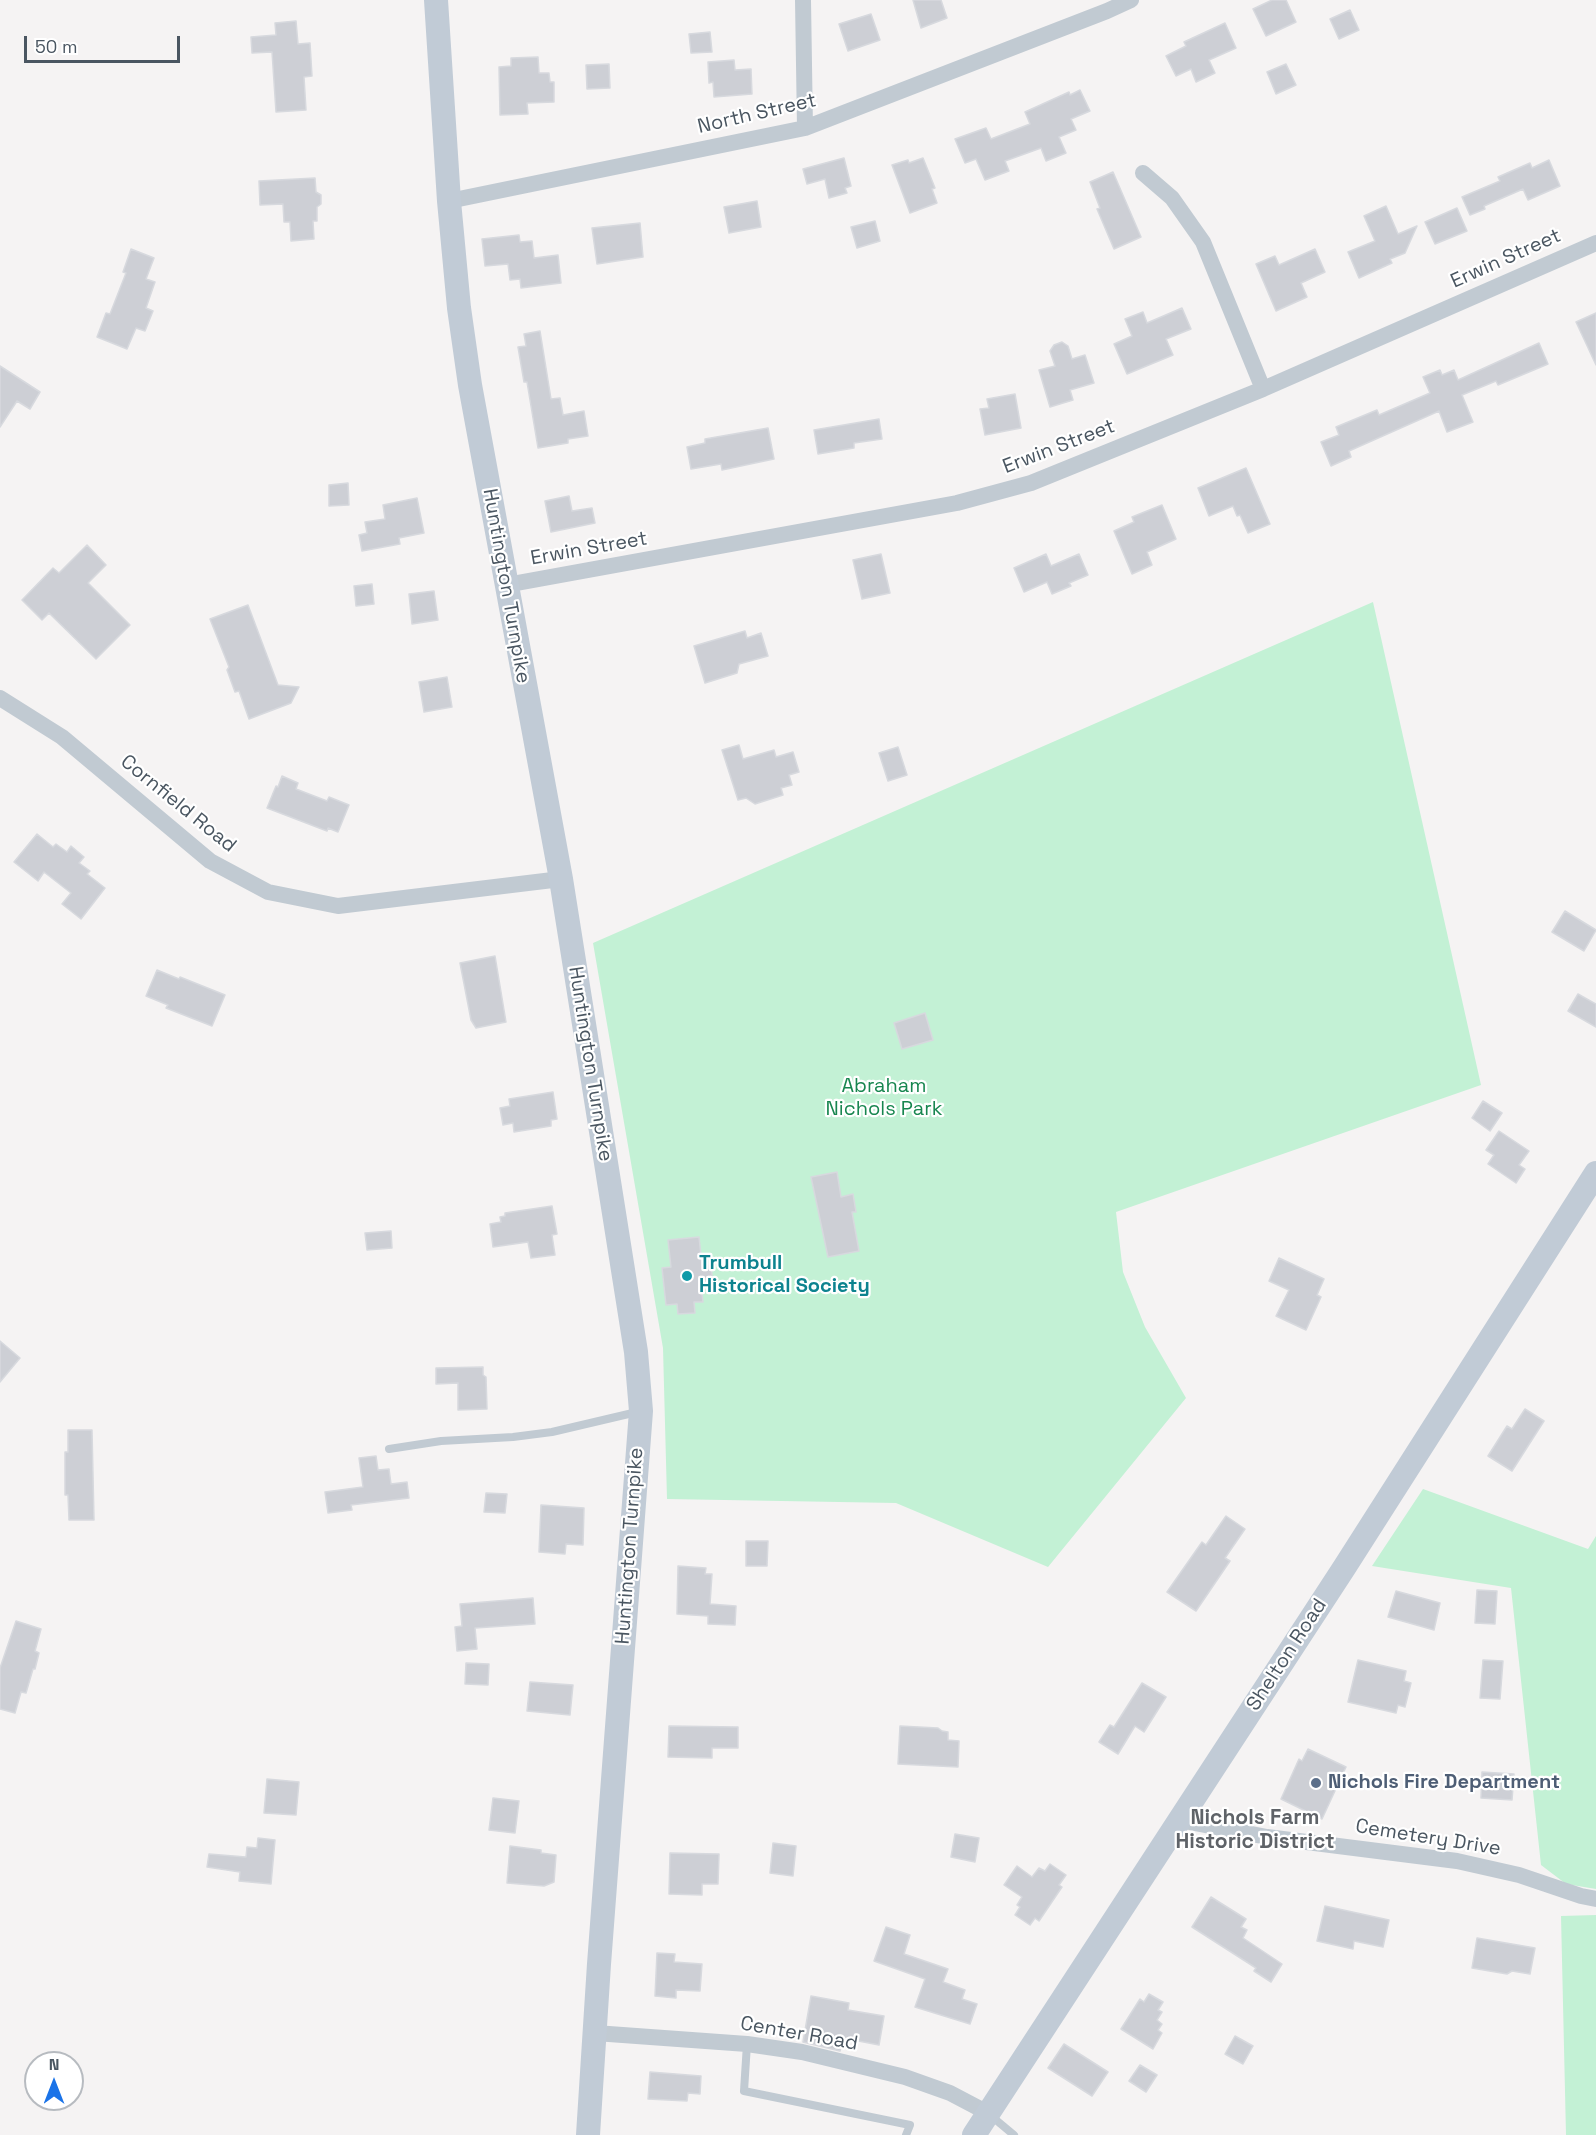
<!DOCTYPE html>
<style>
body{margin:0}
#map{position:relative;width:1596px;height:2135px;overflow:hidden;background:#f5f3f3;font-family:"Space Grotesk",sans-serif}
canvas{display:block}
.north{position:absolute;left:24px;top:2051px;width:60px;height:60px;box-sizing:border-box;background:#fff;border:2px solid #b7bbc0;border-radius:50%;rotate:0deg;font-size:16px;font-weight:700;line-height:24px;text-align:center;color:#4a5661}
.north::after{content:'';display:block;margin:auto;width:21px;height:27px;background:#1a73e8;clip-path:polygon(50% 0,100% 100%,50% 72%,0 100%)}
.scale{position:absolute;left:24px;top:36px;width:156px;height:27px;box-sizing:border-box;border:3px solid #4a5661;border-top:0;padding-left:8px;font-size:18px;line-height:21px;white-space:nowrap;color:#4a5661;-webkit-text-stroke:4px #fff;paint-order:stroke}
</style>
<div id="map">
<canvas width="1596" height="2135"></canvas>
<div class="north">N</div>
<div class="scale">50 m</div>
</div>
<script>
const g = document.querySelector('canvas').getContext('2d');
g.lineJoin = 'round';
function paint(path, color) { g.fillStyle = color; g.fill(path, 'evenodd'); }
function stroke(path, color, width, dash) { g.strokeStyle = color; g.lineWidth = width; g.lineCap = dash ? 'butt' : 'round'; g.setLineDash(dash || []); g.stroke(path); }
function label(font, color, halo, rows, align = 'center') {
  g.font = font + ' "Space Grotesk",sans-serif'; g.lineWidth = 4.5; g.setLineDash([]); g.textBaseline = 'middle'; g.strokeStyle = halo; g.fillStyle = color; for (const [text, x, y, turn = 0] of rows) {
    g.save(); g.translate(x, y); g.rotate((+turn || 0) * Math.PI / 180); g.textAlign = isNaN(turn) ? turn : align; if (halo) g.strokeText(text, 0, 0); g.fillText(text, 0, 0); g.restore();
  }
}
const green = new Path2D(`
 M 1373,602 L 1481,1085 L 1116,1212 L 1123,1272 L 1145,1327 L 1186,1398 L 1048,1567 L 896,1503 L 667,1499 L 663,1348 L 593,943 Z
 M 1423,1489 L 1588,1549 L 1596,1536 L 1596,1889 L 1566,1884 L 1541,1865 L 1511,1588 L 1372,1566 Z
 M 1596,1915 L 1596,2135 L 1566,2135 L 1561,1916 Z`);
const building = new Path2D(`
 M 913,0 L 941,0 L 947,18 L 921,28 Z
 M 1272,0 L 1286,0 L 1296,22 L 1266,36 L 1253,9 Z
 M 1350,10 L 1359,30 L 1339,39 L 1330,19 Z
 M 871,14 L 880,40 L 848,51 L 839,24 Z
 M 296,21 L 298,44 L 310,43 L 312,76 L 304,77 L 306,110 L 276,112 L 272,52 L 252,53 L 251,37 L 276,35 L 275,23 Z
 M 1225,23 L 1236,48 L 1209,60 L 1215,73 L 1196,82 L 1191,69 L 1176,76 L 1166,56 L 1186,46 L 1184,42 Z
 M 710,32 L 712,52 L 691,53 L 689,34 Z
 M 538,57 L 539,73 L 549,73 L 550,82 L 554,82 L 554,102 L 527,103 L 528,114 L 500,115 L 499,67 L 511,66 L 511,58 Z
 M 734,60 L 735,70 L 751,69 L 752,94 L 714,97 L 713,82 L 709,83 L 708,62 Z
 M 609,64 L 610,88 L 587,89 L 586,65 Z
 M 1286,64 L 1296,85 L 1276,94 L 1267,72 Z
 M 1080,90 L 1090,111 L 1071,119 L 1076,130 L 1059,137 L 1066,153 L 1046,161 L 1041,148 L 1005,161 L 1009,171 L 985,180 L 976,159 L 965,163 L 955,139 L 986,128 L 991,139 L 1030,124 L 1025,112 L 1069,92 L 1070,95 Z
 M 844,158 L 851,186 L 845,188 L 847,193 L 829,198 L 825,179 L 807,184 L 803,169 Z
 M 923,158 L 935,188 L 932,189 L 937,203 L 910,213 L 892,165 L 908,160 L 909,163 Z
 M 1549,160 L 1560,186 L 1528,200 L 1523,189 L 1484,206 L 1485,209 L 1470,215 L 1462,197 L 1500,181 L 1498,177 L 1530,163 L 1532,168 Z
 M 1113,172 L 1141,237 L 1114,249 L 1097,209 L 1100,208 L 1090,182 Z
 M 315,178 L 316,192 L 321,195 L 321,204 L 317,207 L 317,221 L 313,221 L 314,239 L 291,241 L 290,222 L 284,222 L 283,204 L 260,205 L 259,181 Z
 M 757,201 L 761,227 L 729,233 L 724,207 Z
 M 1386,206 L 1398,234 L 1417,226 L 1405,253 L 1390,259 L 1392,263 L 1359,278 L 1348,252 L 1375,241 L 1364,216 Z
 M 1457,208 L 1467,231 L 1435,244 L 1425,222 Z
 M 875,221 L 880,241 L 857,248 L 851,227 Z
 M 640,223 L 643,257 L 597,264 L 592,228 Z
 M 519,235 L 520,242 L 532,241 L 534,258 L 558,255 L 561,283 L 521,288 L 520,279 L 510,280 L 508,264 L 485,266 L 482,239 Z
 M 131,249 L 154,258 L 146,279 L 155,282 L 146,308 L 153,311 L 145,331 L 136,328 L 127,349 L 97,337 L 106,313 L 110,314 L 126,273 L 123,272 Z
 M 1315,249 L 1325,272 L 1301,283 L 1307,297 L 1276,311 L 1256,264 L 1275,256 L 1279,265 Z
 M 1182,308 L 1191,329 L 1166,339 L 1173,355 L 1127,374 L 1114,344 L 1132,336 L 1125,319 L 1143,312 L 1147,323 Z
 M 1596,313 L 1596,365 L 1576,322 Z
 M 540,331 L 551,399 L 560,398 L 563,415 L 584,411 L 588,436 L 568,439 L 568,443 L 538,448 L 527,382 L 524,382 L 518,347 L 526,346 L 524,334 Z
 M 1062,342 L 1068,346 L 1072,359 L 1085,355 L 1094,383 L 1070,390 L 1073,400 L 1050,407 L 1039,370 L 1055,366 L 1050,351 L 1054,345 Z
 M 1539,343 L 1548,364 L 1498,385 L 1496,381 L 1462,395 L 1473,422 L 1447,432 L 1439,411 L 1349,451 L 1351,457 L 1331,466 L 1321,442 L 1339,435 L 1336,427 L 1377,410 L 1379,415 L 1430,393 L 1423,377 L 1440,370 L 1442,375 L 1454,370 L 1458,380 Z
 M 0,366 L 40,392 L 30,409 L 17,401 L 0,427 Z
 M 1015,394 L 1021,428 L 985,435 L 980,409 L 989,408 L 987,399 Z
 M 879,419 L 882,439 L 854,443 L 854,448 L 818,454 L 814,430 Z
 M 768,428 L 774,459 L 722,470 L 721,464 L 691,469 L 687,447 L 705,443 L 705,439 Z
 M 1246,468 L 1270,524 L 1248,533 L 1240,515 L 1237,516 L 1233,506 L 1209,516 L 1198,488 Z
 M 348,483 L 349,505 L 329,506 L 329,485 Z
 M 569,496 L 572,511 L 592,508 L 595,523 L 551,532 L 545,501 Z
 M 417,498 L 424,533 L 399,538 L 400,544 L 362,551 L 359,535 L 367,533 L 365,522 L 385,519 L 383,505 Z
 M 1162,505 L 1176,539 L 1147,552 L 1152,565 L 1132,574 L 1114,531 L 1134,522 L 1132,517 Z
 M 87,545 L 106,565 L 88,583 L 130,625 L 96,659 L 49,613 L 42,620 L 22,600 L 53,568 L 59,573 Z
 M 881,554 L 890,593 L 862,599 L 853,560 Z
 M 1046,554 L 1051,566 L 1079,554 L 1088,575 L 1069,583 L 1071,586 L 1052,594 L 1047,582 L 1024,592 L 1014,568 Z
 M 372,584 L 374,604 L 356,606 L 354,586 Z
 M 434,591 L 438,620 L 412,624 L 409,594 Z
 M 248,605 L 278,685 L 299,687 L 291,703 L 249,719 L 239,691 L 235,692 L 227,670 L 229,667 L 210,619 Z
 M 745,631 L 747,638 L 761,633 L 768,656 L 739,664 L 737,673 L 705,683 L 694,646 Z
 M 447,677 L 452,707 L 424,712 L 419,682 Z
 M 739,745 L 743,759 L 774,750 L 776,757 L 793,752 L 799,772 L 789,775 L 792,785 L 781,788 L 783,795 L 755,804 L 746,798 L 738,800 L 722,750 Z
 M 898,747 L 907,775 L 888,781 L 879,753 Z
 M 282,776 L 298,783 L 296,789 L 327,801 L 329,797 L 349,805 L 338,832 L 328,828 L 327,831 L 267,808 L 276,786 L 278,787 Z
 M 37,834 L 53,847 L 56,844 L 67,852 L 71,846 L 84,857 L 79,863 L 90,871 L 87,874 L 105,888 L 81,919 L 62,904 L 71,893 L 44,872 L 38,881 L 14,862 Z
 M 1565,911 L 1596,930 L 1584,951 L 1552,932 Z
 M 495,956 L 506,1022 L 476,1028 L 471,1020 L 460,963 Z
 M 157,970 L 179,979 L 180,977 L 225,995 L 212,1026 L 166,1008 L 168,1005 L 146,996 Z
 M 1578,994 L 1596,1004 L 1596,1027 L 1568,1011 Z
 M 925,1013 L 933,1040 L 902,1049 L 894,1023 Z
 M 553,1092 L 557,1119 L 551,1120 L 551,1126 L 514,1132 L 513,1123 L 503,1125 L 500,1108 L 510,1106 L 509,1099 Z
 M 1483,1101 L 1502,1113 L 1490,1131 L 1472,1118 Z
 M 1499,1131 L 1529,1151 L 1519,1165 L 1525,1169 L 1516,1183 L 1488,1164 L 1494,1155 L 1486,1150 Z
 M 837,1172 L 841,1197 L 853,1194 L 856,1212 L 852,1212 L 859,1251 L 828,1257 L 811,1177 Z
 M 552,1206 L 557,1234 L 552,1235 L 555,1255 L 531,1258 L 528,1242 L 493,1247 L 490,1224 L 501,1222 L 500,1217 L 505,1216 L 505,1213 Z
 M 391,1231 L 392,1248 L 367,1250 L 365,1233 Z
 M 699,1237 L 702,1265 L 711,1264 L 713,1286 L 701,1287 L 703,1302 L 694,1302 L 695,1313 L 678,1314 L 677,1304 L 666,1305 L 662,1268 L 671,1267 L 668,1240 Z
 M 1279,1258 L 1324,1279 L 1317,1295 L 1321,1297 L 1306,1330 L 1276,1316 L 1289,1290 L 1269,1281 Z
 M 0,1341 L 20,1358 L 0,1382 Z
 M 483,1367 L 483,1375 L 486,1377 L 487,1409 L 458,1410 L 458,1383 L 436,1384 L 436,1368 Z
 M 1525,1409 L 1544,1421 L 1512,1471 L 1488,1456 L 1507,1426 L 1512,1429 Z
 M 68,1430 L 92,1430 L 94,1520 L 69,1520 L 68,1495 L 65,1495 L 65,1452 L 68,1452 Z
 M 376,1456 L 378,1470 L 389,1469 L 391,1484 L 407,1482 L 409,1498 L 351,1505 L 352,1510 L 328,1513 L 325,1492 L 363,1487 L 359,1458 Z
 M 486,1493 L 507,1494 L 505,1513 L 484,1512 Z
 M 541,1505 L 584,1508 L 583,1545 L 566,1544 L 565,1554 L 539,1552 Z
 M 1226,1516 L 1245,1529 L 1225,1558 L 1230,1561 L 1196,1611 L 1167,1592 L 1202,1542 L 1206,1545 Z
 M 746,1541 L 768,1541 L 767,1566 L 746,1566 Z
 M 678,1566 L 706,1568 L 705,1574 L 712,1574 L 710,1604 L 736,1606 L 735,1625 L 708,1624 L 708,1616 L 677,1614 Z
 M 1477,1590 L 1497,1591 L 1495,1624 L 1475,1623 Z
 M 1396,1591 L 1440,1603 L 1434,1630 L 1388,1617 Z
 M 533,1598 L 535,1624 L 475,1628 L 477,1649 L 457,1651 L 455,1627 L 462,1626 L 460,1604 Z
 M 16,1621 L 41,1629 L 35,1651 L 39,1653 L 35,1669 L 33,1669 L 26,1693 L 21,1692 L 15,1713 L 0,1709 L 0,1668 Z
 M 1358,1660 L 1406,1671 L 1404,1681 L 1411,1683 L 1405,1707 L 1398,1705 L 1396,1713 L 1348,1702 Z
 M 1483,1660 L 1503,1661 L 1500,1699 L 1480,1698 Z
 M 466,1663 L 489,1664 L 488,1685 L 465,1684 Z
 M 530,1682 L 573,1685 L 570,1715 L 527,1711 Z
 M 1142,1683 L 1166,1697 L 1144,1732 L 1135,1726 L 1118,1754 L 1099,1742 L 1110,1725 L 1114,1727 Z
 M 669,1726 L 738,1727 L 738,1748 L 712,1748 L 712,1758 L 668,1757 Z
 M 900,1726 L 938,1728 L 942,1731 L 948,1732 L 948,1740 L 959,1741 L 958,1767 L 898,1764 Z
 M 1308,1749 L 1346,1767 L 1322,1819 L 1281,1799 L 1299,1759 L 1302,1761 Z
 M 1482,1772 L 1514,1774 L 1512,1800 L 1481,1798 Z
 M 267,1779 L 299,1782 L 296,1815 L 264,1813 Z
 M 493,1798 L 519,1801 L 515,1833 L 489,1830 Z
 M 955,1834 L 979,1838 L 975,1862 L 951,1857 Z
 M 258,1838 L 275,1840 L 271,1884 L 239,1881 L 240,1872 L 207,1867 L 209,1854 L 246,1857 L 247,1847 L 257,1848 Z
 M 773,1843 L 796,1846 L 793,1876 L 770,1873 Z
 M 510,1846 L 541,1850 L 541,1853 L 556,1855 L 554,1882 L 544,1886 L 507,1883 Z
 M 670,1853 L 719,1854 L 718,1884 L 702,1884 L 702,1895 L 669,1894 Z
 M 1050,1864 L 1066,1875 L 1059,1885 L 1062,1887 L 1039,1921 L 1035,1918 L 1030,1925 L 1015,1915 L 1020,1907 L 1017,1905 L 1022,1897 L 1004,1885 L 1017,1866 L 1032,1877 L 1039,1868 L 1045,1871 Z
 M 1211,1897 L 1246,1919 L 1241,1927 L 1247,1930 L 1243,1938 L 1282,1964 L 1271,1982 L 1254,1971 L 1256,1968 L 1192,1927 Z
 M 1325,1906 L 1389,1920 L 1383,1947 L 1354,1941 L 1353,1949 L 1317,1941 Z
 M 886,1927 L 910,1935 L 904,1954 L 948,1969 L 943,1982 L 965,1990 L 962,1999 L 977,2004 L 970,2024 L 915,2007 L 925,1979 L 874,1961 Z
 M 1477,1938 L 1535,1948 L 1530,1974 L 1512,1971 L 1507,1974 L 1472,1968 Z
 M 657,1953 L 675,1954 L 674,1962 L 702,1964 L 700,1991 L 676,1990 L 676,1998 L 655,1996 Z
 M 1149,1994 L 1163,2002 L 1158,2010 L 1162,2012 L 1157,2020 L 1162,2024 L 1158,2030 L 1162,2033 L 1153,2049 L 1121,2029 L 1140,1999 L 1144,2002 Z
 M 811,1996 L 849,2003 L 848,2010 L 884,2016 L 879,2045 L 843,2038 L 840,2051 L 803,2042 Z
 M 1235,2036 L 1253,2046 L 1243,2064 L 1225,2054 Z
 M 1064,2044 L 1108,2072 L 1092,2096 L 1048,2068 Z
 M 1140,2065 L 1157,2075 L 1146,2092 L 1129,2081 Z
 M 650,2072 L 701,2076 L 700,2094 L 688,2093 L 687,2101 L 648,2099 Z`);
const service = new Path2D(`
 M 389,1449 L 441,1441 L 513,1437 L 552,1432 L 637,1412
 M 747,2044 L 744,2091 L 910,2125 L 906,2135
 M 990,2115 L 1014,2135`);
const minor = new Path2D(`
 M 803,0 L 805,128
 M 1143,173 L 1172,198 L 1203,242 L 1263,389
 M 449,201 L 805,128 L 1107,11 L 1131,0
 M 506,585 L 957,503 L 1031,483 L 1263,389 L 1596,243
 M 0,698 L 62,737 L 210,861 L 268,892 L 338,906 L 561,879
 M 1179,1820 L 1267,1837 L 1457,1861 L 1519,1875 L 1581,1896 L 1596,1899
 M 595,2033 L 747,2044 L 802,2052 L 905,2077 L 950,2093 L 988,2113`);
const secondary = new Path2D(`
 M 436,0 L 449,201 L 459,308 L 470,385 L 561,879 L 636,1352 L 641,1411 L 599,1964 L 588,2135
 M 974,2135 L 1344,1568 L 1596,1173`);
const markers = [
 [687,1276,6,"#0f9aa8"],
 [1316,1783,6,"#5c6f8a"]
];
const streetNames = [
 ["North Street",757,114,-13],
 ["Erwin Street",1506,259,-24],
 ["Erwin Street",1059,447,-21],
 ["Erwin Street",589,549,-10],
 ["Huntington Turnpike",506,586,80],
 ["Cornfield Road",178,804,39],
 ["Huntington Turnpike",590,1064,81],
 ["Huntington Turnpike",630,1546,-86],
 ["Shelton Road",1287,1655,-57],
 ["Cemetery Drive",1428,1838,9],
 ["Center Road",799,2034,10]
];
const parkNames = [
 ["Abraham",884,1087],
 ["Nichols Park",884,1110]
];
const cultureNames = [
 ["Trumbull",699,1264],
 ["Historical Society",699,1287]
];
const serviceNames = [
 ["Nichols Fire Department",1328,1783]
];
const neighbourhoodNames = [
 ["Nichols Farm",1255,1818],
 ["Historic District",1255,1842]
];
paint(green, '#c3f1d5');
paint(building, '#cdcfd5');
stroke(building, '#d7d9de', 1.5);
stroke(service, '#c1cad2', 8);
stroke(minor, '#c1cad2', 16);
stroke(secondary, '#c1cbd6', 24);
for (const [x, y, r, color] of markers) { const dot = new Path2D(); dot.arc(x, y, r, 0, 2 * Math.PI); g.fillStyle = color; g.fill(dot); stroke(dot, '#fff', 2); }
label('20px', '#4a5661', '#fff', streetNames);
label('20px', '#17864f', '#fff', parkNames);
label('bold 20px', '#0d838f', '#fff', cultureNames, 'left');
label('bold 20px', '#4e5e75', '#fff', serviceNames, 'left');
label('bold 21px', '#5f6368', '#fff', neighbourhoodNames);
</script>
